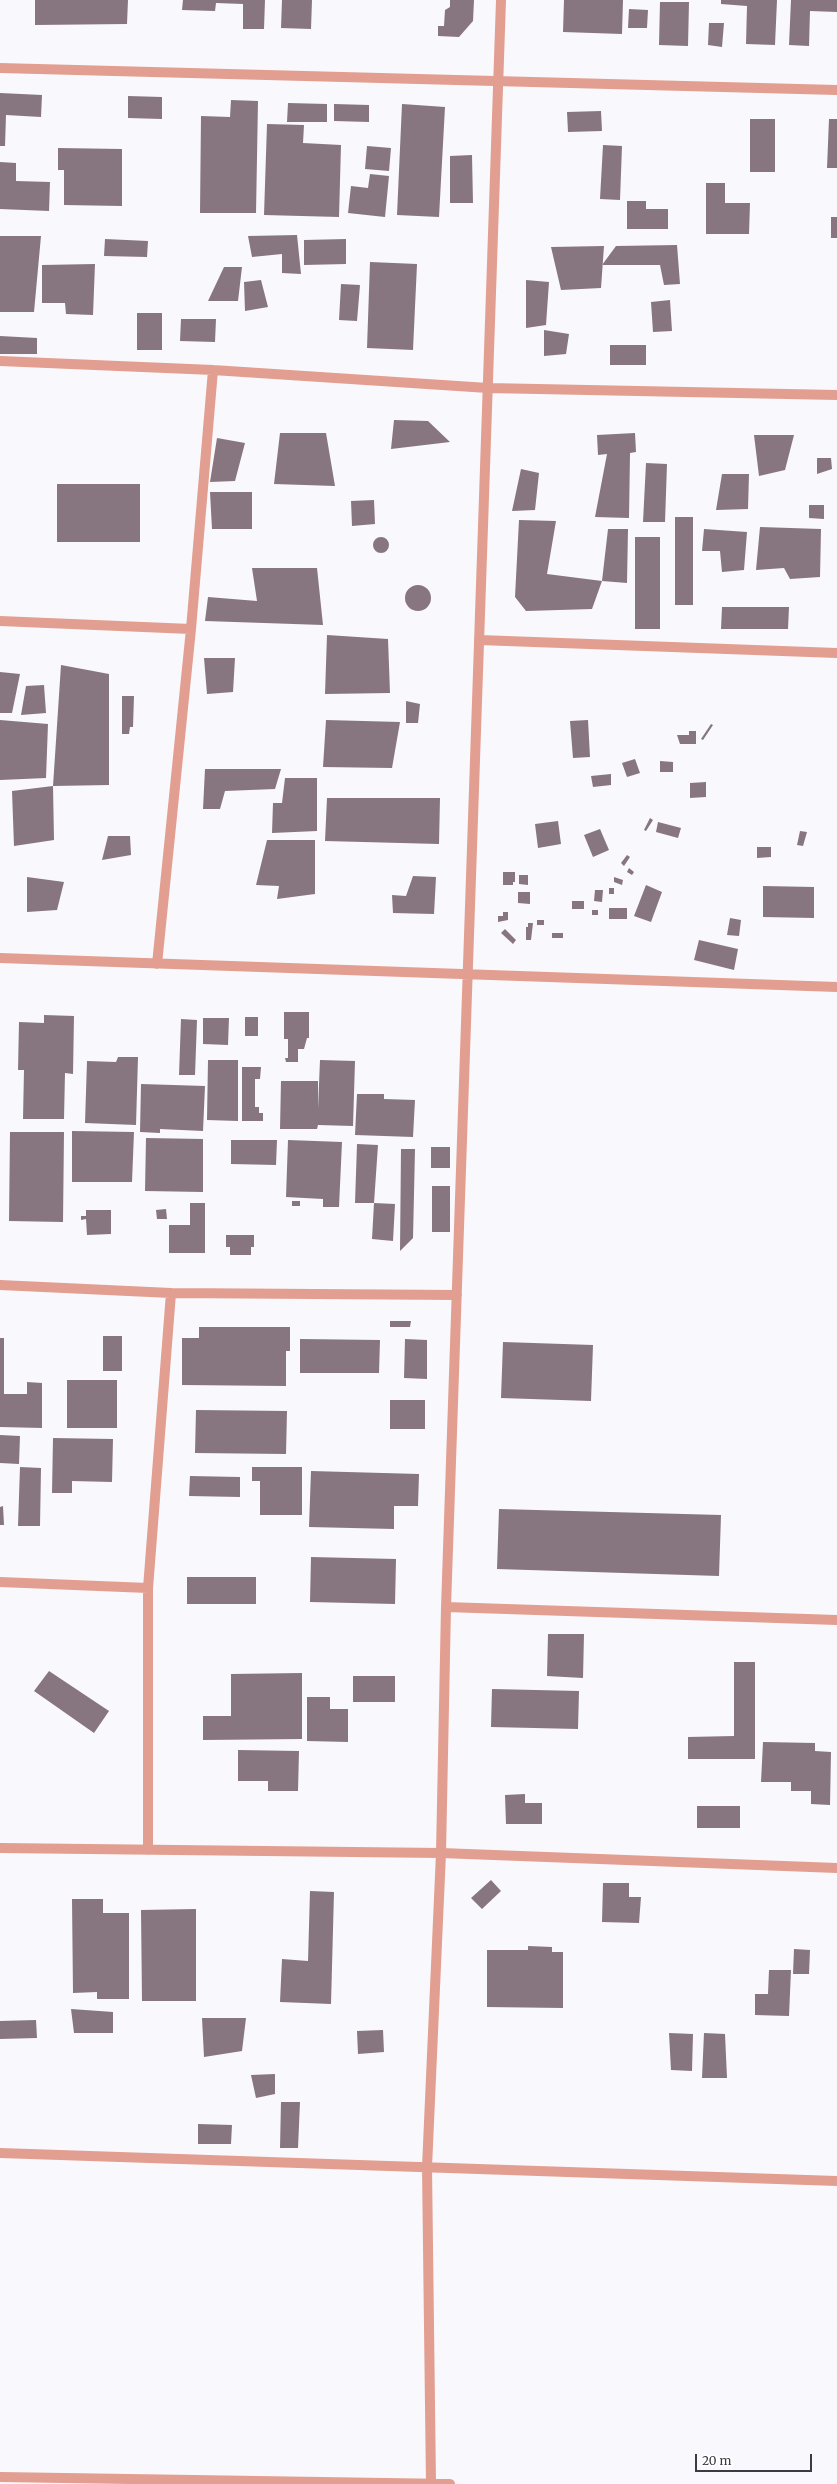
<!DOCTYPE html>
<style>
body{margin:0}
#map{position:relative;width:837px;height:2484px;overflow:hidden;background:#f9f8fc;font-family:Merriweather,serif}
canvas{display:block}
.scale{position:absolute;left:695px;top:2454px;width:117px;height:18px;box-sizing:border-box;border:2px solid #3c3a42;border-top:0;padding-left:5px;font-size:12px;line-height:14px;white-space:nowrap;color:#3c3a42;-webkit-text-stroke:3px #fff;paint-order:stroke}
</style>
<div id="map">
<canvas width="837" height="2484"></canvas>
<div class="scale">20 m</div>
</div>
<script>
const g = document.querySelector('canvas').getContext('2d');
g.lineJoin = 'round';
function paint(path, color) { g.fillStyle = color; g.fill(path, 'evenodd'); }
function stroke(path, color, width, dash) { g.strokeStyle = color; g.lineWidth = width; g.lineCap = dash ? 'butt' : 'round'; g.setLineDash(dash || []); g.stroke(path); }
const building = new Path2D(`
 M 35,0 L 128,0 L 127,24 L 35,25 Z
 M 183,0 L 265,0 L 264,29 L 243,29 L 243,4 L 216,3 L 215,11 L 182,10 Z
 M 282,0 L 312,0 L 311,29 L 281,28 Z
 M 450,0 L 474,0 L 473,21 L 459,37 L 438,36 L 438,26 L 444,26 L 445,10 L 450,7 Z
 M 564,0 L 623,0 L 622,34 L 563,32 Z
 M 721,0 L 777,0 L 775,45 L 746,44 L 747,6 L 721,4 Z
 M 791,0 L 837,0 L 837,12 L 810,11 L 809,46 L 789,45 Z
 M 660,2 L 689,2 L 688,46 L 659,45 Z
 M 629,9 L 648,10 L 647,28 L 628,28 Z
 M 709,23 L 724,23 L 722,47 L 708,45 Z
 M 0,93 L 42,95 L 41,117 L 6,115 L 5,146 L 0,146 Z
 M 128,96 L 162,97 L 162,119 L 128,118 Z
 M 231,100 L 258,101 L 256,213 L 200,213 L 201,116 L 230,117 Z
 M 288,103 L 327,104 L 327,122 L 287,122 Z
 M 334,104 L 369,105 L 369,122 L 334,121 Z
 M 402,104 L 445,107 L 439,217 L 397,215 Z
 M 601,111 L 602,131 L 568,132 L 567,112 Z
 M 750,119 L 775,119 L 775,172 L 750,172 Z
 M 829,119 L 837,119 L 837,168 L 827,168 Z
 M 267,124 L 304,125 L 303,143 L 341,145 L 339,217 L 264,215 Z
 M 603,145 L 622,146 L 620,200 L 600,199 Z
 M 367,146 L 391,148 L 389,171 L 365,169 Z
 M 58,148 L 122,149 L 122,206 L 64,205 L 64,170 L 58,170 Z
 M 472,155 L 473,203 L 450,203 L 450,156 Z
 M 0,162 L 16,163 L 16,181 L 50,182 L 49,211 L 0,209 Z
 M 370,174 L 389,176 L 385,217 L 348,213 L 351,186 L 368,188 Z
 M 706,183 L 725,183 L 725,203 L 750,203 L 749,234 L 706,234 Z
 M 627,201 L 646,201 L 646,209 L 668,209 L 668,229 L 627,229 Z
 M 831,217 L 837,217 L 837,238 L 831,238 Z
 M 297,235 L 301,274 L 282,273 L 282,254 L 252,257 L 248,236 Z
 M 0,236 L 41,236 L 34,312 L 0,312 Z
 M 105,239 L 148,241 L 147,257 L 104,256 Z
 M 346,239 L 346,264 L 304,265 L 304,240 Z
 M 677,245 L 680,284 L 664,285 L 660,265 L 602,265 L 616,246 Z
 M 604,246 L 601,288 L 561,290 L 551,247 Z
 M 370,262 L 417,264 L 413,350 L 367,348 Z
 M 95,264 L 93,315 L 66,314 L 65,303 L 42,303 L 42,265 Z
 M 224,267 L 242,267 L 238,301 L 208,301 Z
 M 261,280 L 268,307 L 245,311 L 244,282 Z
 M 526,280 L 549,282 L 546,325 L 526,328 Z
 M 341,284 L 360,285 L 357,321 L 339,320 Z
 M 670,300 L 672,331 L 653,332 L 651,302 Z
 M 137,313 L 162,313 L 162,350 L 137,350 Z
 M 181,319 L 216,319 L 215,342 L 180,341 Z
 M 544,330 L 569,334 L 566,354 L 544,356 Z
 M 0,336 L 37,338 L 37,354 L 0,354 Z
 M 610,345 L 646,345 L 646,365 L 610,365 Z
 M 394,420 L 428,421 L 450,442 L 391,449 Z
 M 280,433 L 326,433 L 335,486 L 274,484 Z
 M 635,433 L 636,452 L 630,453 L 629,518 L 595,517 L 607,454 L 598,455 L 597,435 Z
 M 754,435 L 794,435 L 785,470 L 759,476 Z
 M 217,438 L 245,443 L 235,481 L 210,482 Z
 M 817,458 L 831,458 L 832,469 L 817,474 Z
 M 646,463 L 667,464 L 665,522 L 643,522 Z
 M 521,469 L 539,473 L 535,510 L 512,511 Z
 M 722,474 L 749,474 L 748,509 L 716,510 Z
 M 57,484 L 140,484 L 140,542 L 57,542 Z
 M 210,492 L 252,492 L 252,529 L 212,529 Z
 M 374,500 L 375,524 L 352,526 L 351,501 Z
 M 809,505 L 824,505 L 824,519 L 809,518 Z
 M 675,517 L 693,517 L 693,605 L 675,605 Z
 M 519,520 L 556,521 L 547,574 L 602,581 L 592,609 L 526,611 L 515,597 Z
 M 760,527 L 821,529 L 820,577 L 790,579 L 784,568 L 756,570 Z
 M 608,529 L 628,529 L 627,583 L 602,581 Z
 M 704,529 L 747,532 L 744,570 L 722,572 L 720,551 L 702,551 Z
 M 635,537 L 660,537 L 660,629 L 635,629 Z
 M373 545a8 8 0 1 1 16 0a8 8 0 1 1-16 0Z
 M 252,568 L 317,568 L 323,625 L 205,621 L 208,597 L 257,601 Z
 M405 598a13 13 0 1 1 26 0a13 13 0 1 1-26 0Z
 M 722,607 L 789,607 L 788,629 L 721,629 Z
 M 327,635 L 388,639 L 390,693 L 325,694 Z
 M 204,658 L 235,658 L 233,692 L 207,694 Z
 M 61,665 L 109,674 L 109,785 L 53,786 Z
 M 0,672 L 20,674 L 12,713 L 0,713 Z
 M 44,685 L 46,713 L 21,715 L 26,686 Z
 M 122,696 L 134,696 L 133,727 L 130,727 L 129,734 L 122,734 Z
 M 406,701 L 420,704 L 418,723 L 406,723 Z
 M 0,720 L 48,724 L 46,778 L 0,780 Z
 M 326,720 L 400,722 L 392,768 L 323,767 Z
 M 588,720 L 590,757 L 573,758 L 570,721 Z
 M 711,724 L 713,725 L 703,740 L 701,739 Z
 M 689,731 L 696,731 L 696,744 L 680,744 L 677,735 L 689,735 Z
 M 635,759 L 640,773 L 627,777 L 622,763 Z
 M 660,761 L 673,762 L 673,772 L 660,772 Z
 M 205,769 L 281,769 L 275,789 L 225,791 L 220,809 L 203,809 Z
 M 611,774 L 611,785 L 593,787 L 591,776 Z
 M 285,778 L 317,778 L 317,831 L 272,833 L 273,803 L 282,803 Z
 M 706,782 L 706,797 L 690,798 L 690,783 Z
 M 53,786 L 54,840 L 14,846 L 12,791 Z
 M 327,798 L 440,798 L 439,844 L 325,841 Z
 M 650,818 L 653,820 L 646,831 L 644,830 Z
 M 558,821 L 561,844 L 538,848 L 535,824 Z
 M 658,822 L 681,828 L 678,838 L 656,832 Z
 M 600,829 L 609,850 L 593,857 L 584,835 Z
 M 800,831 L 807,832 L 803,846 L 797,845 Z
 M 108,836 L 130,836 L 131,855 L 102,860 Z
 M 267,840 L 315,840 L 315,894 L 277,899 L 279,886 L 256,885 Z
 M 757,847 L 771,847 L 771,857 L 757,858 Z
 M 627,855 L 630,857 L 624,866 L 621,863 Z
 M 629,868 L 634,872 L 632,875 L 627,872 Z
 M 503,872 L 515,872 L 515,882 L 513,882 L 513,885 L 503,885 Z
 M 519,875 L 528,875 L 528,885 L 519,884 Z
 M 413,876 L 436,877 L 434,914 L 393,913 L 392,895 L 406,896 Z
 M 27,877 L 64,882 L 57,910 L 27,912 Z
 M 614,877 L 623,880 L 622,885 L 614,882 Z
 M 646,885 L 662,892 L 651,922 L 634,916 Z
 M 763,886 L 814,887 L 814,918 L 763,917 Z
 M 609,888 L 614,888 L 614,894 L 609,894 Z
 M 595,890 L 603,890 L 602,902 L 594,901 Z
 M 518,892 L 530,892 L 530,904 L 518,903 Z
 M 572,901 L 584,901 L 584,909 L 572,909 Z
 M 609,908 L 627,908 L 627,919 L 609,919 Z
 M 592,910 L 598,910 L 598,915 L 592,915 Z
 M 503,912 L 508,912 L 508,920 L 498,922 L 498,916 L 503,916 Z
 M 730,918 L 741,920 L 739,936 L 727,935 Z
 M 537,920 L 544,920 L 544,925 L 537,925 Z
 M 528,923 L 533,923 L 531,940 L 526,940 L 526,927 L 528,927 Z
 M 505,929 L 516,940 L 513,944 L 501,933 Z
 M 552,933 L 563,933 L 563,938 L 552,938 Z
 M 699,940 L 738,949 L 734,970 L 694,960 Z
 M 284,1012 L 309,1012 L 309,1038 L 307,1038 L 304,1049 L 298,1049 L 298,1062 L 286,1062 L 285,1058 L 288,1058 L 288,1039 L 284,1039 Z
 M 44,1015 L 74,1016 L 73,1074 L 65,1073 L 64,1119 L 23,1119 L 24,1070 L 18,1070 L 19,1022 L 44,1023 Z
 M 245,1017 L 258,1017 L 258,1036 L 245,1036 Z
 M 203,1018 L 229,1018 L 228,1045 L 203,1044 Z
 M 181,1019 L 197,1020 L 195,1075 L 179,1075 Z
 M 118,1057 L 138,1057 L 136,1125 L 85,1123 L 87,1061 L 116,1062 Z
 M 208,1060 L 238,1060 L 238,1121 L 207,1120 Z
 M 320,1060 L 355,1061 L 353,1126 L 318,1125 L 317,1129 L 280,1129 L 281,1081 L 318,1081 L 318,1109 Z
 M 242,1067 L 261,1067 L 260,1079 L 255,1079 L 255,1107 L 259,1107 L 259,1113 L 263,1113 L 263,1121 L 242,1121 Z
 M 141,1084 L 205,1086 L 203,1131 L 160,1129 L 160,1133 L 140,1132 Z
 M 357,1094 L 384,1094 L 384,1099 L 415,1100 L 413,1137 L 355,1135 Z
 M 72,1131 L 134,1132 L 132,1182 L 72,1182 Z
 M 10,1132 L 64,1132 L 63,1222 L 9,1221 Z
 M 146,1138 L 203,1139 L 203,1192 L 145,1191 Z
 M 231,1140 L 277,1140 L 276,1165 L 231,1164 Z
 M 288,1140 L 342,1142 L 339,1207 L 323,1207 L 323,1199 L 286,1197 Z
 M 357,1144 L 378,1145 L 374,1203 L 355,1203 Z
 M 431,1147 L 450,1147 L 450,1168 L 431,1168 Z
 M 401,1149 L 415,1149 L 413,1238 L 400,1251 Z
 M 432,1186 L 450,1186 L 450,1232 L 432,1232 Z
 M 292,1201 L 300,1201 L 300,1206 L 292,1206 Z
 M 190,1203 L 205,1203 L 205,1253 L 169,1253 L 169,1225 L 190,1225 Z
 M 374,1203 L 395,1204 L 393,1241 L 372,1239 Z
 M 166,1209 L 167,1219 L 157,1219 L 156,1210 Z
 M 86,1210 L 111,1210 L 111,1234 L 87,1235 L 86,1219 L 81,1220 L 81,1216 L 86,1216 Z
 M 226,1235 L 254,1235 L 254,1247 L 251,1247 L 251,1255 L 230,1255 L 230,1247 L 226,1247 Z
 M 390,1321 L 411,1321 L 410,1327 L 390,1327 Z
 M 199,1327 L 290,1327 L 290,1351 L 286,1351 L 286,1386 L 182,1385 L 182,1338 L 199,1338 Z
 M 103,1336 L 122,1336 L 122,1371 L 103,1371 Z
 M 0,1338 L 4,1338 L 4,1394 L 27,1394 L 27,1382 L 42,1383 L 42,1428 L 0,1427 Z
 M 300,1339 L 380,1340 L 379,1373 L 300,1373 Z
 M 405,1339 L 427,1340 L 427,1379 L 404,1378 Z
 M 503,1342 L 593,1345 L 591,1401 L 501,1398 Z
 M 67,1380 L 117,1380 L 117,1428 L 67,1428 Z
 M 390,1400 L 425,1400 L 425,1429 L 390,1429 Z
 M 196,1410 L 287,1411 L 286,1454 L 195,1453 Z
 M 0,1435 L 20,1436 L 19,1464 L 0,1463 Z
 M 53,1438 L 113,1439 L 112,1482 L 72,1481 L 72,1493 L 52,1493 Z
 M 20,1467 L 41,1468 L 40,1526 L 18,1526 Z
 M 252,1467 L 302,1467 L 302,1515 L 260,1515 L 260,1481 L 252,1481 Z
 M 311,1471 L 419,1474 L 418,1506 L 394,1506 L 394,1529 L 309,1527 Z
 M 190,1476 L 240,1477 L 240,1497 L 189,1496 Z
 M 3,1506 L 4,1525 L 0,1525 L 0,1507 Z
 M 499,1509 L 721,1515 L 719,1576 L 497,1569 Z
 M 311,1557 L 396,1559 L 395,1604 L 310,1602 Z
 M 187,1577 L 256,1577 L 256,1604 L 187,1604 Z
 M 548,1634 L 584,1634 L 583,1678 L 547,1676 Z
 M 734,1662 L 755,1662 L 755,1759 L 688,1759 L 688,1737 L 734,1736 Z
 M 49,1671 L 109,1711 L 94,1733 L 34,1691 Z
 M 302,1673 L 302,1739 L 203,1740 L 203,1716 L 231,1716 L 231,1674 Z
 M 353,1676 L 395,1676 L 395,1702 L 353,1702 Z
 M 492,1689 L 579,1691 L 578,1729 L 491,1727 Z
 M 307,1697 L 330,1697 L 330,1709 L 348,1709 L 348,1742 L 307,1741 Z
 M 763,1742 L 815,1743 L 815,1751 L 831,1752 L 830,1805 L 811,1804 L 811,1791 L 791,1791 L 791,1782 L 761,1782 Z
 M 238,1750 L 299,1751 L 298,1791 L 268,1791 L 268,1781 L 238,1781 Z
 M 525,1794 L 525,1803 L 542,1803 L 542,1824 L 506,1824 L 505,1795 Z
 M 697,1806 L 740,1806 L 740,1828 L 697,1828 Z
 M 491,1880 L 501,1891 L 482,1909 L 471,1898 Z
 M 603,1883 L 629,1883 L 629,1897 L 641,1897 L 639,1923 L 602,1922 Z
 M 310,1891 L 334,1892 L 331,2004 L 280,2002 L 282,1959 L 308,1961 Z
 M 72,1899 L 103,1899 L 103,1913 L 129,1913 L 129,1999 L 97,1999 L 97,1992 L 73,1993 Z
 M 196,1909 L 196,2001 L 142,2001 L 141,1910 Z
 M 528,1946 L 552,1947 L 552,1952 L 563,1952 L 563,2008 L 487,2007 L 487,1950 L 528,1950 Z
 M 794,1949 L 810,1950 L 809,1974 L 793,1974 Z
 M 769,1970 L 791,1970 L 789,2016 L 755,2015 L 755,1994 L 768,1994 Z
 M 71,2009 L 113,2012 L 113,2033 L 74,2033 Z
 M 202,2018 L 246,2018 L 242,2051 L 204,2057 Z
 M 36,2020 L 37,2038 L 0,2039 L 0,2021 Z
 M 383,2030 L 384,2052 L 358,2054 L 357,2031 Z
 M 669,2033 L 693,2034 L 692,2071 L 671,2070 Z
 M 704,2033 L 725,2034 L 727,2078 L 702,2078 Z
 M 275,2074 L 275,2094 L 256,2098 L 251,2075 Z
 M 281,2102 L 300,2102 L 298,2148 L 280,2148 Z
 M 198,2124 L 232,2125 L 231,2144 L 198,2144 Z`);
const minor = new Path2D(`
 M 0,68 L 837,90
 M 0,361 L 213,370 L 488,388 L 837,395
 M 0,621 L 191,629
 M 479,640 L 837,653
 M 0,958 L 837,987
 M 157,964 L 191,629 L 213,370
 M 0,1285 L 171,1293 L 457,1295
 M 0,1582 L 148,1588
 M 446,1607 L 837,1620
 M 0,1848 L 441,1853 L 837,1868
 M 148,1850 L 148,1588 L 171,1293
 M 0,2153 L 837,2181
 M 0,2477 L 450,2484
 M 431,2484 L 427,2167 L 441,1853 L 446,1607 L 501,0`);
paint(building, '#87767f');
stroke(minor, '#e29e90', 10);
</script>
